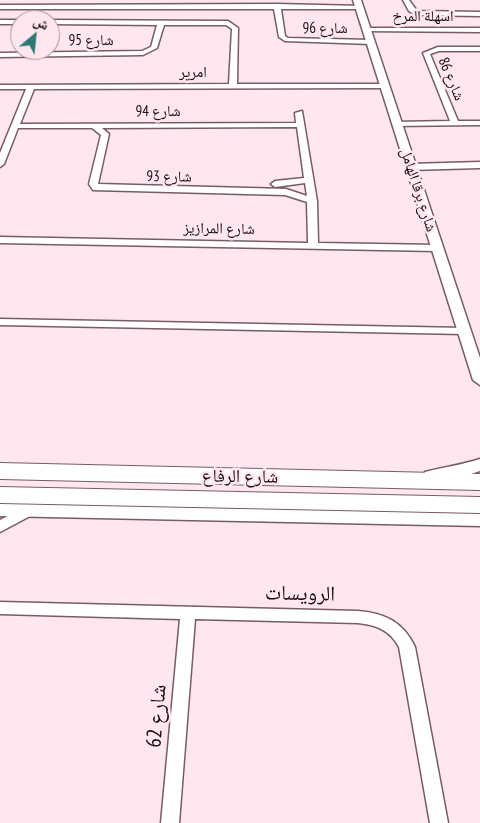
<!DOCTYPE html>
<meta charset="utf-8">
<style>
body{margin:0}
#map{position:relative;width:480px;height:823px;overflow:hidden;background:#ffe6ef;font-family:"PT Sans Narrow","Noto Naskh Arabic",sans-serif}
canvas{display:block}
.north{position:absolute;left:10px;top:10px;width:50px;height:50px;box-sizing:border-box;background:#ffe6ef;border:1px solid #a28f96;border-radius:50%;rotate:28deg;font-size:14px;font-weight:700;line-height:20px;text-align:center;color:#160c11}
.north::after{content:'';display:block;margin:auto;width:18px;height:22px;background:#2f7874;clip-path:polygon(50% 0,100% 100%,50% 72%,0 100%)}
</style>
<div id="map">
<canvas width="480" height="823"></canvas>
<div class="north">ش</div>
</div>
<script>
const g = document.querySelector('canvas').getContext('2d');
g.lineJoin = 'round';
function stroke(path, color, width, dash) { g.strokeStyle = color; g.lineWidth = width; g.lineCap = dash ? 'butt' : 'round'; g.setLineDash(dash || []); g.stroke(path); }
function paint(path, color) { g.fillStyle = color; g.fill(path, 'evenodd'); }
function label(font, color, halo, rows, align = 'center') {
  g.font = font + ' "PT Sans Narrow","Noto Naskh Arabic",sans-serif'; g.lineWidth = 5; g.setLineDash([]); g.textBaseline = 'middle'; g.strokeStyle = halo; g.fillStyle = color; for (const [text, x, y, turn = 0] of rows) {
    g.save(); g.translate(x, y); g.rotate((+turn || 0) * Math.PI / 180); g.textAlign = isNaN(turn) ? turn : align; if (halo) g.strokeText(text, 0, 0); g.fillText(text, 0, 0); g.restore();
  }
}
const minor = new Path2D(`
 M 403,0 L 409,0 L 417,11 L 480,12 L 480,16 L 415,15 L 409,11 Z
 M 277,4 L 362,6 L 360,9 L 281,9 L 285,36 L 288,38 L 371,40 L 374,42 L 371,44 L 285,41 L 279,37 L 274,9 L 0,9 L 0,5 Z
 M 0,20 L 20,20 L 20,24 L 0,24 Z
 M 50,20 L 228,21 L 238,28 L 237,84 L 388,84 L 388,88 L 385,88 L 34,89 L 20,124 L 296,123 L 295,113 L 302,111 L 317,201 L 318,243 L 437,245 L 442,248 L 437,251 L 0,243 L 0,237 L 308,243 L 307,202 L 285,195 L 93,190 L 89,184 L 101,135 L 92,128 L 18,128 L 4,164 L 0,167 L 0,153 L 26,89 L 0,89 L 0,85 L 229,84 L 232,29 L 226,25 L 164,25 L 157,48 L 143,55 L 0,57 L 0,53 L 142,51 L 151,47 L 157,25 L 50,24 ZM 297,127 L 304,178 L 275,181 L 271,184 L 275,187 L 305,183 L 307,196 L 286,189 L 98,184 L 109,134 L 102,128 Z
 M 367,28 L 480,28 L 480,32 L 365,31 L 365,29 Z
 M 438,47 L 480,47 L 480,51 L 439,51 L 430,54 L 458,121 L 480,121 L 480,125 L 393,126 L 393,122 L 396,122 L 450,121 L 423,53 Z
 M 480,162 L 480,168 L 410,170 L 406,167 L 410,164 Z
 M 0,319 L 464,328 L 470,331 L 464,334 L 0,325 Z
 M 27,506 L 32,507 L 34,511 L 32,515 L 0,532 L 0,520 Z
 M 0,602 L 358,611 C 385,613 403,622 415,647 L 448,823 L 430,823 L 399,647 C 390,630 376,625 358,623 L 195,619 L 179,823 L 161,823 L 180,619 L 0,614 Z`);
const tertiary = new Path2D(`
 M 353,0 L 361,0 L 480,358 L 480,385 L 473,380 Z
 M 480,459 L 480,471 C 465,476 441,485 425,480 L 423,476 L 425,472 C 443,467 462,465 480,459 Z
 M 0,504 L 480,514 L 480,526 L 0,516 Z`);
const primary = new Path2D(`
 M 0,463 L 480,474 L 480,490 L 0,479 Z
 M 0,487 L 480,497 L 480,513 L 0,503 Z`);
const farStreetnames = [
 ["اسهلة المرخ",423,17],
 ["شارع 96",325,29],
 ["شارع 95",91,41],
 ["امرير",193,73],
 ["شارع 86",451,79,67],
 ["شارع 94",158,112],
 ["شارع 93",169,177,1],
 ["شارع برقا الهامل",418,190,72],
 ["شارع المرازيز",219,229,1]
];
const streetNames = [
 ["شارع الرفاع",240,477,1]
];
const nearStreetnames = [
 ["الرويسات",300,594,1],
 ["شارع 62",157,716,-85]
];
stroke(minor, '#765c66', 3);
stroke(tertiary, '#765c66', 3);
stroke(primary, '#765c66', 2);
paint(minor, '#fff');
paint(tertiary, '#fff');
paint(primary, '#fff');
label('15px', '#160c11', '#ffe6ef', farStreetnames);
label('18px', '#160c11', '#ffe6ef', streetNames);
label('21px', '#160c11', '#ffe6ef', nearStreetnames);
</script>
